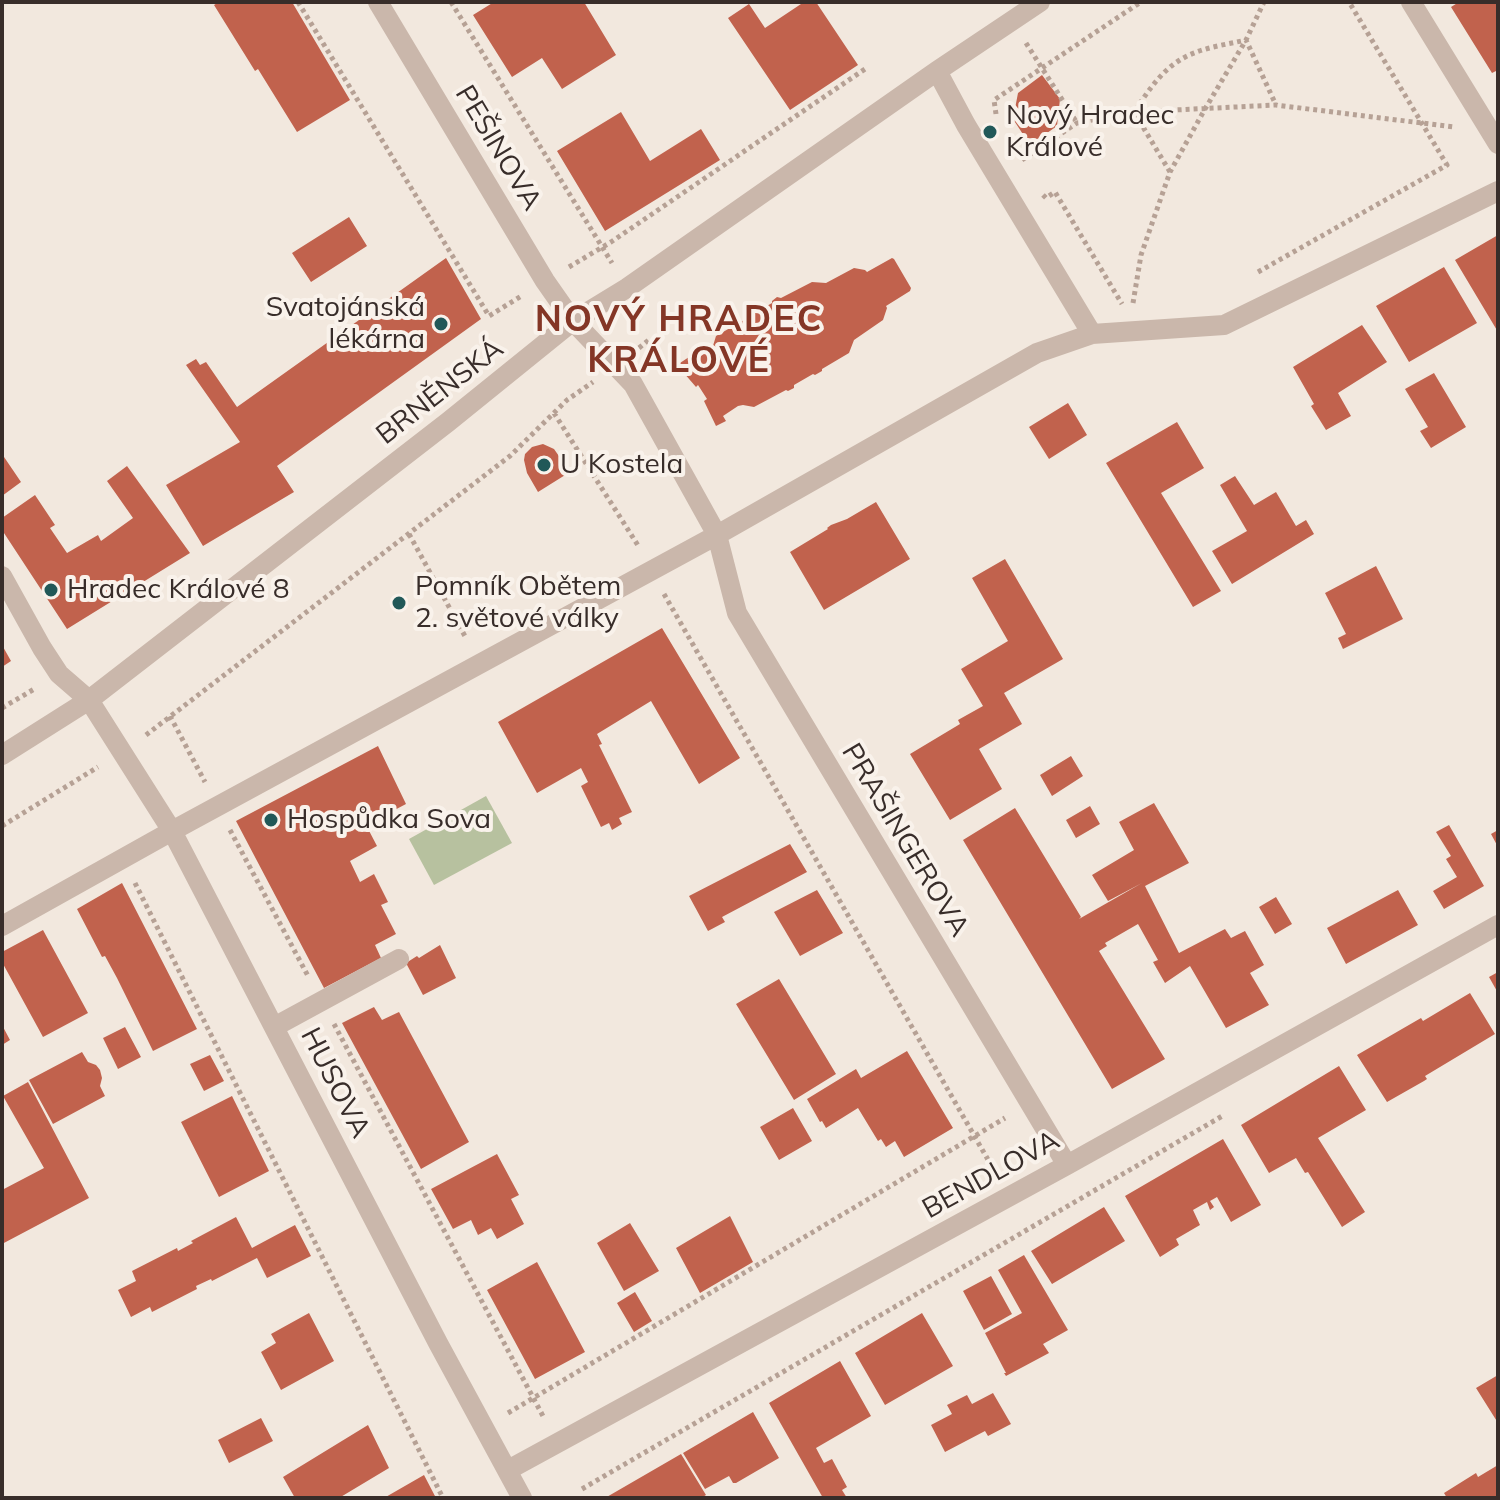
<!DOCTYPE html>
<meta charset="utf-8">
<style>
body{margin:0}
#map{position:relative;width:1500px;height:1500px;overflow:hidden;background:#f2e8de;font-family:Mulish,sans-serif}
canvas{display:block}
.frame{position:absolute;inset:0;border:4px solid #382d2a;pointer-events:none}
</style>
<div id="map">
<canvas width="1500" height="1500"></canvas>
<div class="frame"></div>
</div>
<script>
const g = document.querySelector('canvas').getContext('2d');
g.lineJoin = 'round';
function paint(path, color) { g.fillStyle = color; g.fill(path, 'evenodd'); }
function stroke(path, color, width, dash) { g.strokeStyle = color; g.lineWidth = width; g.lineCap = dash ? 'butt' : 'round'; g.setLineDash(dash || []); g.stroke(path); }
function label(font, color, halo, rows, align = 'center') {
  g.font = font + ' Mulish,sans-serif'; g.lineWidth = 8; g.setLineDash([]); g.textBaseline = 'middle'; g.strokeStyle = halo; g.fillStyle = color; for (const [text, x, y, turn = 0] of rows) {
    g.save(); g.translate(x, y); g.rotate((+turn || 0) * Math.PI / 180); g.textAlign = isNaN(turn) ? turn : align; if (halo) g.strokeText(text, 0, 0); g.fillText(text, 0, 0); g.restore();
  }
}
const green = new Path2D(`
 M 486,796 L 512,843 L 434,885 L 409,839 Z`);
const building = new Path2D(`
 M 219,2 L 292,2 L 350,100 L 297,132 L 258,69 L 255,71 L 214,5 Z
 M 494,2 L 584,2 L 616,55 L 562,89 L 542,58 L 512,77 L 473,15 Z
 M 804,2 L 816,2 L 858,65 L 790,110 L 728,18 L 749,4 L 765,28 Z
 M 1459,2 L 1498,2 L 1498,70 L 1492,73 L 1451,7 Z
 M 1042,75 L 1060,99 L 1057,126 L 1030,145 L 1013,119 L 1018,93 Z
 M 621,112 L 650,161 L 701,129 L 720,160 L 605,231 L 557,151 Z
 M 349,217 L 367,246 L 311,282 L 292,253 Z
 M 1498,235 L 1498,332 L 1455,260 Z
 M 446,258 L 481,319 L 277,466 L 294,492 L 203,546 L 166,485 L 240,442 L 186,365 L 196,359 L 200,365 L 206,362 L 237,407 Z
 M 892,258 L 894,259 L 911,288 L 910,291 L 886,306 L 887,308 L 883,320 L 854,340 L 849,353 L 822,369 L 822,371 L 815,375 L 813,374 L 794,385 L 794,388 L 788,391 L 786,390 L 754,407 L 743,405 L 738,406 L 723,416 L 726,421 L 716,426 L 704,401 L 707,399 L 698,385 L 696,387 L 683,372 L 680,363 L 689,357 L 691,362 L 712,349 L 716,336 L 744,320 L 744,317 L 750,313 L 753,314 L 772,303 L 772,301 L 777,297 L 781,298 L 812,282 L 826,283 L 854,268 L 865,270 L 867,272 Z
 M 1444,267 L 1477,323 L 1409,362 L 1376,306 Z
 M 1362,325 L 1387,362 L 1338,393 L 1351,416 L 1326,430 L 1311,406 L 1314,404 L 1293,367 Z
 M 1434,373 L 1466,427 L 1431,448 L 1420,431 L 1428,427 L 1405,389 Z
 M 1068,403 L 1087,435 L 1049,459 L 1029,427 Z
 M 1177,422 L 1204,468 L 1161,493 L 1221,591 L 1193,607 L 1106,463 Z
 M 543,444 L 554,449 L 570,472 L 538,492 L 527,473 L 524,460 L 525,454 L 532,447 Z
 M 2,454 L 21,482 L 2,496 Z
 M 127,466 L 190,553 L 67,629 L 2,530 L 2,518 L 35,495 L 55,525 L 50,528 L 67,553 L 98,535 L 101,541 L 133,518 L 107,481 Z
 M 1235,476 L 1254,505 L 1276,492 L 1296,526 L 1306,520 L 1314,534 L 1232,584 L 1212,551 L 1247,531 L 1220,485 Z
 M 876,502 L 910,559 L 824,610 L 790,552 L 828,529 L 827,528 L 831,525 L 847,519 Z
 M 1005,559 L 1063,659 L 1004,693 L 1022,724 L 979,749 L 1002,789 L 950,820 L 910,754 L 960,724 L 958,720 L 983,706 L 961,669 L 1008,641 L 972,578 Z
 M 1376,566 L 1403,619 L 1343,649 L 1338,638 L 1346,634 L 1325,593 Z
 M 662,628 L 740,758 L 699,784 L 651,701 L 597,734 L 602,744 L 599,745 L 632,812 L 619,818 L 622,824 L 612,830 L 609,823 L 601,827 L 581,786 L 588,782 L 581,768 L 537,793 L 498,722 Z
 M 2,645 L 11,661 L 2,667 Z
 M 378,746 L 406,804 L 366,825 L 377,846 L 350,861 L 360,882 L 374,874 L 388,902 L 381,905 L 396,934 L 375,945 L 381,958 L 324,988 L 236,821 Z
 M 1071,756 L 1083,776 L 1052,796 L 1040,775 Z
 M 1154,803 L 1189,863 L 1145,886 L 1179,953 L 1225,929 L 1231,938 L 1245,931 L 1264,965 L 1250,973 L 1269,1005 L 1226,1028 L 1190,966 L 1165,983 L 1153,962 L 1158,960 L 1138,924 L 1105,943 L 1107,946 L 1099,951 L 1165,1059 L 1112,1089 L 963,840 L 1015,808 L 1081,917 L 1079,919 L 1142,883 L 1108,901 L 1092,875 L 1134,850 L 1119,822 Z
 M 1090,806 L 1100,824 L 1076,838 L 1066,820 Z
 M 1449,825 L 1484,886 L 1444,909 L 1433,891 L 1457,877 L 1446,859 L 1451,856 L 1436,832 Z
 M 1498,830 L 1498,847 L 1491,834 Z
 M 790,844 L 807,872 L 722,917 L 725,922 L 708,931 L 689,896 Z
 M 122,883 L 197,1029 L 153,1051 L 117,978 L 105,956 L 102,957 L 77,909 Z
 M 817,890 L 843,933 L 800,956 L 774,912 Z
 M 1398,890 L 1418,925 L 1346,964 L 1327,928 Z
 M 1276,897 L 1292,924 L 1275,934 L 1259,907 Z
 M 43,930 L 88,1013 L 43,1037 L 2,962 L 2,952 Z
 M 440,945 L 456,978 L 423,995 L 406,963 L 417,956 L 419,958 Z
 M 1498,972 L 1498,993 L 1489,977 Z
 M 779,979 L 836,1074 L 794,1100 L 736,1004 Z
 M 1470,993 L 1495,1034 L 1425,1076 L 1427,1079 L 1424,1081 L 1387,1102 L 1357,1055 L 1421,1018 L 1423,1021 Z
 M 374,1007 L 382,1020 L 399,1012 L 469,1142 L 421,1169 L 342,1023 Z
 M 2,1025 L 10,1040 L 2,1045 Z
 M 125,1027 L 141,1057 L 118,1069 L 103,1038 Z
 M 907,1051 L 953,1128 L 904,1157 L 895,1141 L 886,1147 L 881,1139 L 878,1141 L 858,1108 L 826,1128 L 822,1121 L 820,1122 L 807,1099 L 856,1069 L 861,1078 Z
 M 82,1052 L 88,1062 L 96,1065 L 100,1070 L 102,1078 L 100,1086 L 105,1096 L 53,1124 L 29,1080 Z
 M 210,1055 L 224,1081 L 204,1091 L 190,1064 Z
 M 1339,1066 L 1366,1110 L 1318,1138 L 1365,1212 L 1342,1227 L 1308,1172 L 1305,1173 L 1296,1158 L 1269,1173 L 1241,1125 Z
 M 28,1082 L 89,1198 L 2,1244 L 2,1190 L 44,1168 L 3,1096 Z
 M 232,1096 L 269,1171 L 219,1197 L 181,1122 Z
 M 793,1108 L 812,1141 L 779,1160 L 760,1127 Z
 M 1223,1139 L 1261,1205 L 1231,1222 L 1217,1197 L 1210,1201 L 1214,1207 L 1210,1210 L 1207,1202 L 1193,1210 L 1200,1225 L 1176,1239 L 1179,1245 L 1160,1257 L 1125,1196 Z
 M 497,1154 L 519,1195 L 511,1199 L 524,1224 L 497,1239 L 491,1228 L 478,1235 L 471,1220 L 453,1229 L 431,1189 Z
 M 1104,1207 L 1125,1241 L 1052,1284 L 1031,1251 Z
 M 730,1216 L 753,1262 L 700,1293 L 676,1248 Z
 M 236,1217 L 252,1248 L 295,1225 L 311,1256 L 267,1278 L 257,1258 L 212,1281 L 211,1279 L 196,1286 L 197,1289 L 152,1312 L 150,1307 L 131,1317 L 118,1290 L 136,1281 L 132,1271 L 177,1248 L 178,1251 L 193,1243 L 191,1241 Z
 M 630,1223 L 659,1271 L 624,1291 L 597,1243 Z
 M 1024,1255 L 1068,1330 L 1043,1344 L 1049,1353 L 1006,1376 L 1004,1373 L 1006,1373 L 985,1333 L 1022,1313 L 998,1270 Z
 M 537,1262 L 585,1352 L 535,1379 L 487,1290 Z
 M 991,1276 L 1012,1314 L 984,1330 L 963,1291 Z
 M 635,1292 L 652,1321 L 634,1332 L 617,1303 Z
 M 309,1313 L 334,1361 L 281,1390 L 261,1352 L 276,1343 L 271,1334 Z
 M 922,1313 L 953,1366 L 885,1405 L 855,1353 Z
 M 840,1361 L 871,1416 L 816,1448 L 824,1463 L 832,1459 L 847,1487 L 842,1490 L 847,1498 L 823,1498 L 769,1403 Z
 M 1498,1375 L 1498,1423 L 1476,1388 Z
 M 993,1393 L 1011,1424 L 988,1436 L 985,1431 L 945,1452 L 931,1425 L 952,1414 L 947,1405 L 967,1395 L 972,1404 Z
 M 753,1412 L 779,1458 L 736,1483 L 733,1483 L 729,1476 L 705,1489 L 683,1453 Z
 M 261,1418 L 273,1441 L 229,1463 L 218,1440 Z
 M 368,1425 L 389,1468 L 339,1498 L 295,1498 L 283,1477 Z
 M 681,1454 L 706,1495 L 701,1498 L 605,1498 Z
 M 1498,1465 L 1498,1498 L 1447,1498 L 1444,1493 L 1476,1473 L 1478,1477 Z
 M 424,1475 L 436,1498 L 384,1498 Z`);
const path = new Path2D(`
 M 298,2 L 489,316 L 523,295
 M 451,2 L 612,263
 M 1026,43 L 1077,123
 M 996,114 L 994,100 L 1141,2
 M 1022,160 L 1077,123 L 1134,112 L 1276,105 L 1454,127
 M 1170,172 L 1134,112 C 1147,93 1160,72 1180,60 C 1199,48 1224,45 1246,40 L 1276,105
 M 1043,195 L 1046,198 L 1055,192 L 1122,304
 M 569,267 L 611,242 L 868,67
 M 1258,272 L 1447,165 L 1349,2
 M 1133,303 L 1141,255 L 1170,172 L 1205,109 L 1246,40 L 1264,2
 M 639,348 L 651,338
 M 554,413 L 639,547
 M 409,534 L 466,638
 M 664,594 L 995,1172
 M 2,708 L 36,688
 M 170,716 L 205,782
 M 146,735 L 510,456 L 567,400 L 593,382
 M 2,826 L 98,767
 M 230,830 L 308,976
 M 135,883 L 443,1498
 M 334,1024 L 544,1418
 M 508,1413 L 1005,1118
 M 582,1489 L 1224,1115`);
const minor = new Path2D(`
 M 378,2 L 545,281 L 573,321 L 633,384 L 717,535 L 737,613 L 1067,1165
 M 1411,2 L 1498,144
 M 937,71 L 966,125 L 1092,334
 M 2,576 L 42,648 L 59,674 L 89,700 L 172,831 L 438,1343 L 522,1498
 M 2,755 L 89,700 L 448,422 L 573,321 L 627,288 L 937,71 L 1040,2
 M 2,926 L 172,831 L 717,535 L 1037,353 L 1092,334 L 1224,325 L 1498,191
 M 274,1027 L 399,959
 M 508,1470 L 1067,1165 L 1498,925`);
const markers = [
 [990,132,8,"#215858"],
 [441,324,8,"#215858"],
 [544,465,8,"#215858"],
 [51,590,8,"#215858"],
 [399,603,8,"#215858"],
 [271,820,8,"#215858"]
];
const poiNames = [
 ["Nový Hradec",1006,116],
 ["Králové",1006,148],
 ["Svatojánská",425,308,"right"],
 ["lékárna",425,340,"right"],
 ["U Kostela",560,465],
 ["Pomník Obětem",415,587],
 ["2. světové války",415,619],
 ["Hradec Králové 8",67,590],
 ["Hospůdka Sova",287,820]
];
const streetNames = [
 ["PEŠINOVA",498,148,59],
 ["BRNĚNSKÁ",440,392,-38],
 ["PRAŠINGEROVA",905,840,59],
 ["HUSOVA",335,1083,63],
 ["BENDLOVA",991,1175,-29]
];
const districtNames = [
 ["NOVÝ HRADEC",679,320],
 ["KRÁLOVÉ",679,361]
];
paint(green, '#b7c19f');
paint(building, '#c1624d');
stroke(path, '#b6a195', 5, [4, 4]);
stroke(minor, '#cab7ab', 20);
for (const [x, y, r, color] of markers) { const dot = new Path2D(); dot.arc(x, y, r, 0, 2 * Math.PI); g.fillStyle = color; g.fill(dot); stroke(dot, '#f9f2eb', 3); }
label('28px', '#382d2a', '#f9f2eb', poiNames, 'left');
label('28px', '#382d2a', '#f9f2eb', streetNames);
g.letterSpacing = '2px';
label('bold 36px', '#843626', '#f9f2eb', districtNames);
g.letterSpacing = '0px';
</script>
